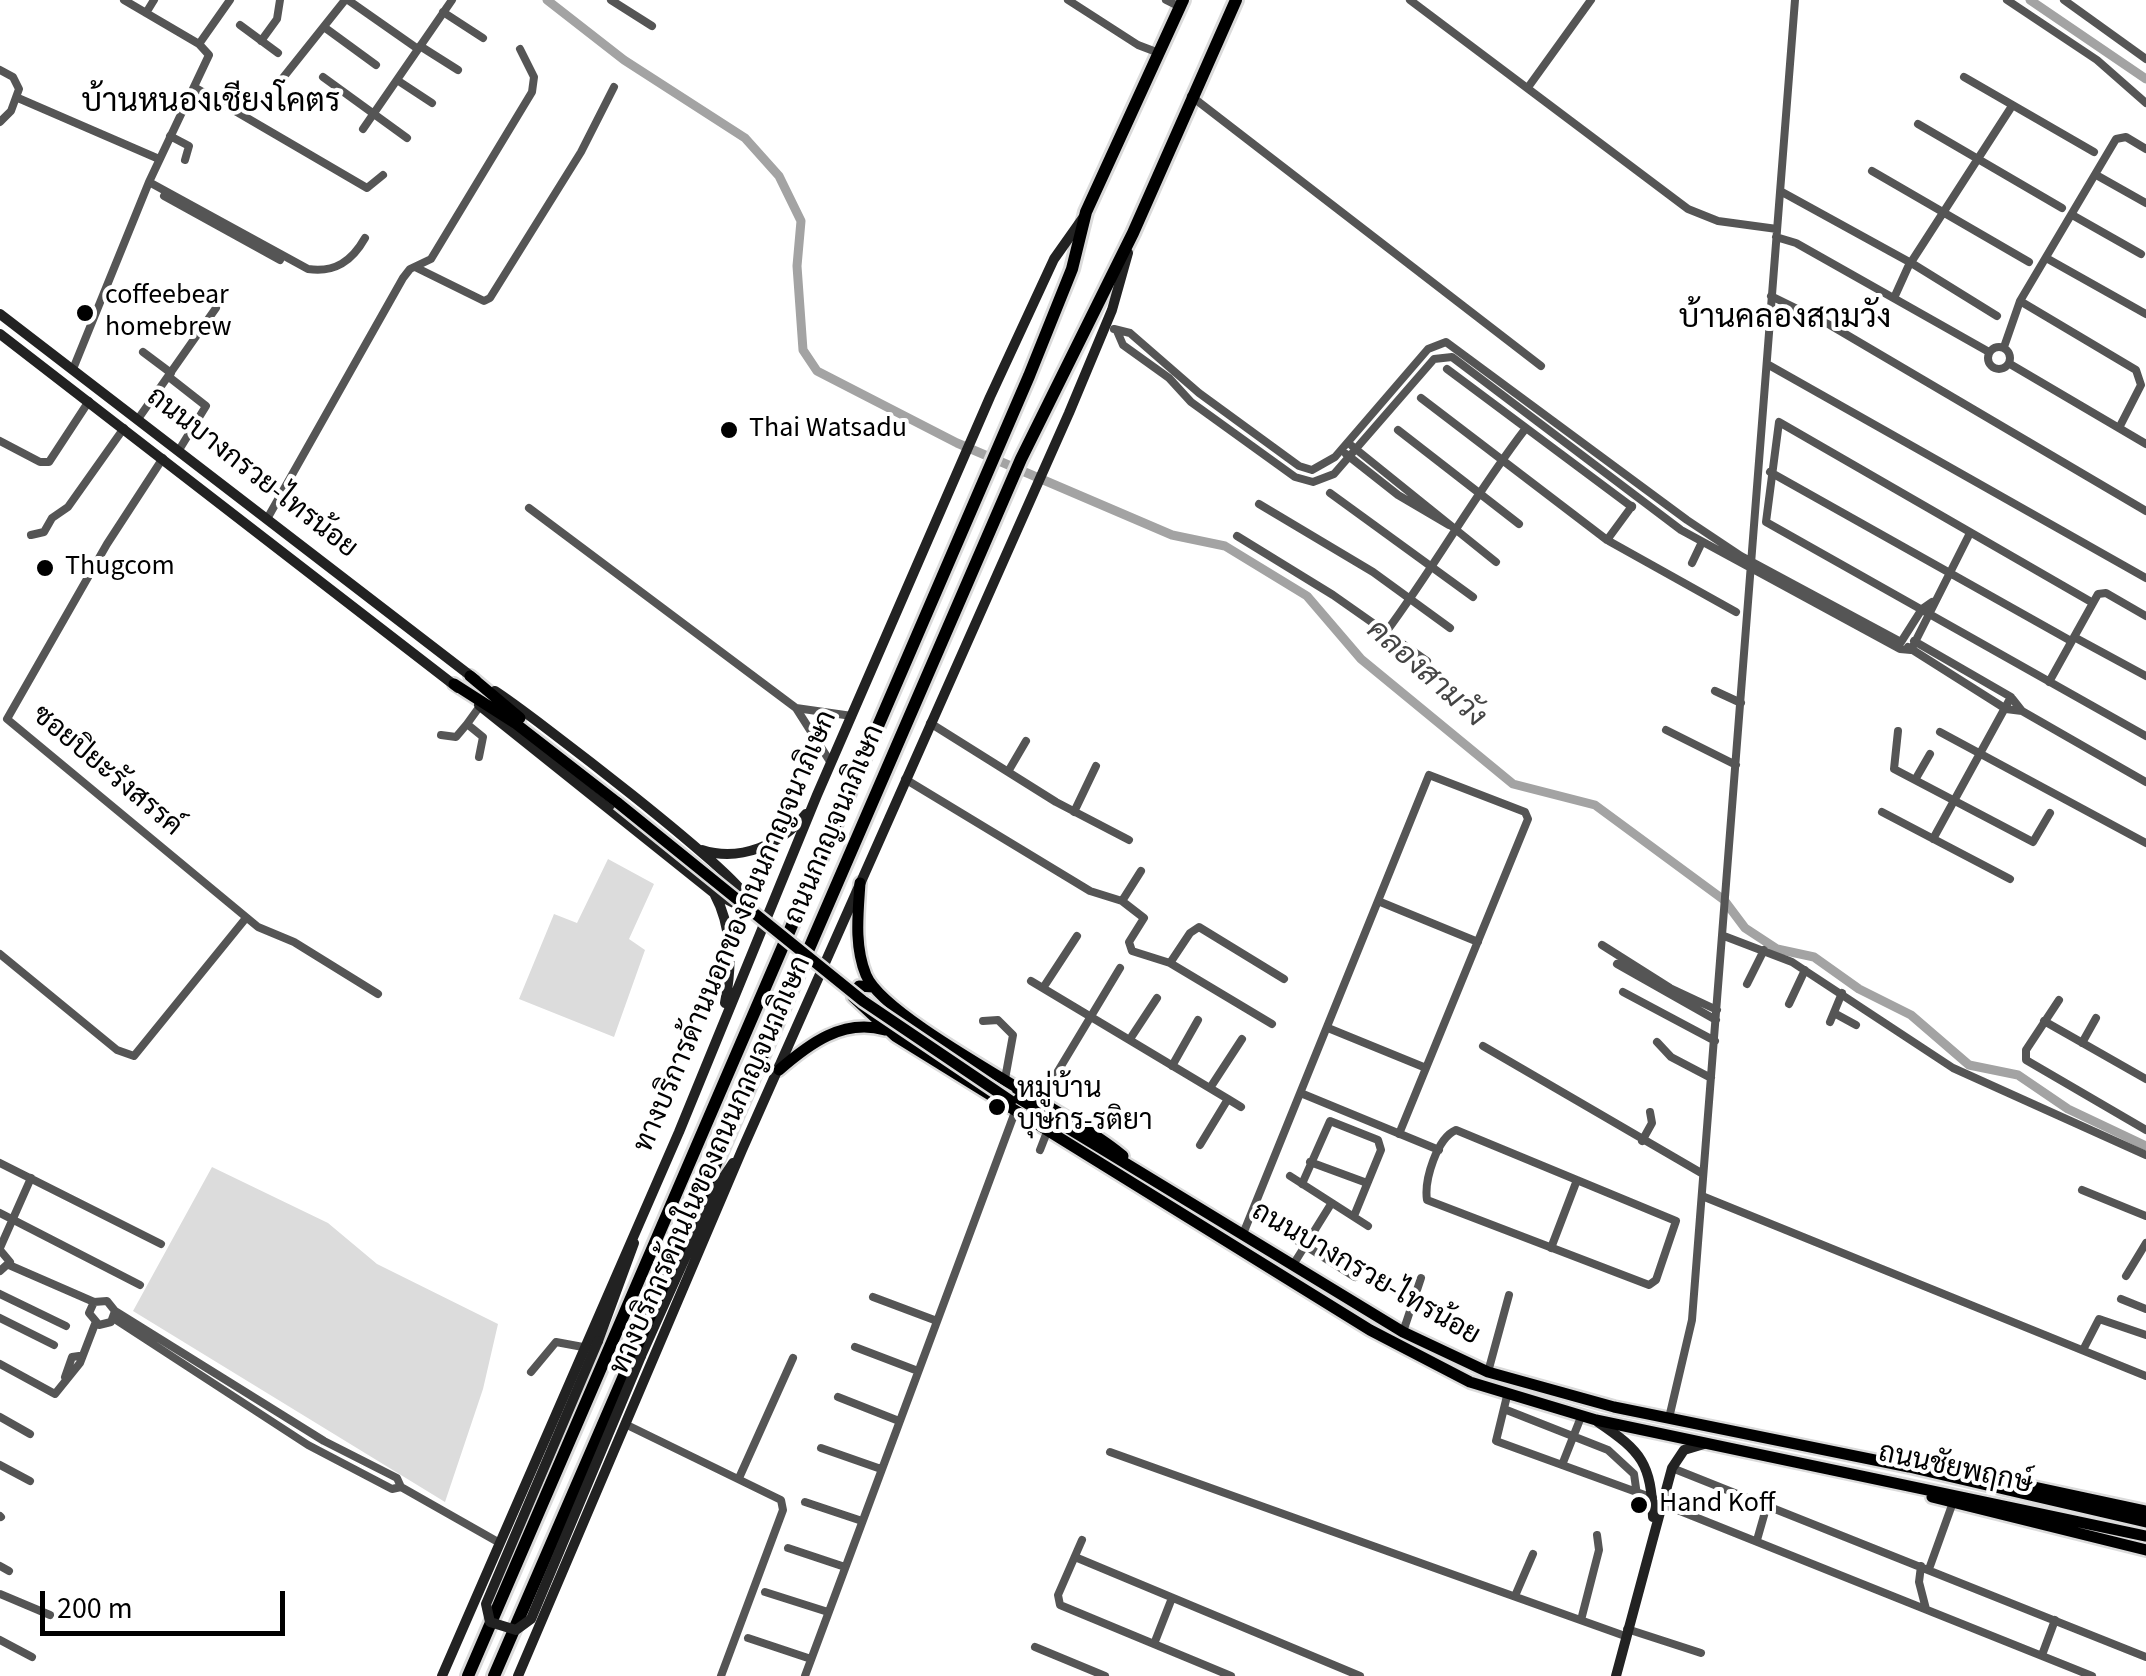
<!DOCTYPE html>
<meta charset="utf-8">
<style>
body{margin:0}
#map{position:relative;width:2146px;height:1676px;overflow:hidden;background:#fff;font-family:"Source Sans 3",sans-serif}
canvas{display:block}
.scale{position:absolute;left:40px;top:1591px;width:245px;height:45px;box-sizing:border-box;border:5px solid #000;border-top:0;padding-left:12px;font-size:30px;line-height:35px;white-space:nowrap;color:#000;-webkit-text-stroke:8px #fff;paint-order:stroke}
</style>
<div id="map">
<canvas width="2146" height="1676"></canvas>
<div class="scale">200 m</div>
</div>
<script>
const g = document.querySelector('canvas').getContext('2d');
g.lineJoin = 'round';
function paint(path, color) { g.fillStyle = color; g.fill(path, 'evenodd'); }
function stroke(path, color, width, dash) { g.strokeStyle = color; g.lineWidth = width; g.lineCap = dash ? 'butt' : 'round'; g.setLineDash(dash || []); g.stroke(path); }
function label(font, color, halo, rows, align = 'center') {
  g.font = font + ' "Source Sans 3",Sarabun,sans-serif'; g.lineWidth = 8; g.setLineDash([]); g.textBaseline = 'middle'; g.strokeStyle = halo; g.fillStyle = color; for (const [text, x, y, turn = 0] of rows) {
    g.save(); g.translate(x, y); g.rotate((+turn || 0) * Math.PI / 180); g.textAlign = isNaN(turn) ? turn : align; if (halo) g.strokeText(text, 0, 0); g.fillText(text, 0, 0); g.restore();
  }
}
const green = new Path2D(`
 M 608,859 L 654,884 L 629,939 L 645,950 L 614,1037 L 519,999 L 554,914 L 577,923 Z
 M 212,1167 L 328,1223 L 377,1264 L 498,1324 L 483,1389 L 445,1502 L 133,1311 Z`);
const canal = new Path2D(`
 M 547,0 L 624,60 L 745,138 L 779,176 L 801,221 L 797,266 L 803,350 L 817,371 L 957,443 L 1172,535 L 1225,546 L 1307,596 L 1361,659 L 1513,784 L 1595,805 L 1724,900 L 1745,928 L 1777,949 L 1814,957 L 1859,989 L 1911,1015 L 1969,1065 L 2018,1075 L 2068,1109 L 2146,1146
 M 2030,0 L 2146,79`);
const street = new Path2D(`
 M 348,0 L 418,49
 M 611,0 L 652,26
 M 1068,0 L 1138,45 L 1159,53
 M 1166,0 L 1180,7
 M 1410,0 L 1688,209 L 1718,221 L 1777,229
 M 2007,0 L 2097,60 L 2146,103
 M 2064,0 L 2146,59
 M 443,12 L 483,38
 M 146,13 L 154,0
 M 240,25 L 278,53
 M 324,27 L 376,65
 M 261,41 L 277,19 L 280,0
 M 199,44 L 230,0
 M 420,46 L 458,70
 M 0,70 L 13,77 L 19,89 L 11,111 L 0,122
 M 323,77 L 407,138
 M 1964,77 L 2094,152
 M 282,79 L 345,0
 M 397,80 L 432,103
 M 1529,86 L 1591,0
 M 194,87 L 367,188 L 383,175
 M 1191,96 L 1541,366
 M 18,98 L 159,159
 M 1918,124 L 2062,208
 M 363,129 L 452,0
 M 170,136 L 189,146 L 185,160
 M 1872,171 L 2029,262
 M 2098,176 L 2146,203
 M 149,182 L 308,269 C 335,273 352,261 365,238
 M 1782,192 L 1913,264 L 1997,316
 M 164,196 L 280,260
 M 2074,216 L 2141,254
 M 1776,237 L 1796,243 L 1989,352
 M 2048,259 L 2146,314
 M 415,267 L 484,301 L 490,298 L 581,152 L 614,87
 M 1771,296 L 1830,325 L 2146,511
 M 1894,298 L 1908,267 L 2012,106
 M 2020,301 L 2136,370 L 2141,385 L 2119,428
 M 1114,329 L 1130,333 L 1199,393 L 1299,466 L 1312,470 L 1335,457 L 1428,349 L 1446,342 L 1687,520 L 1741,556 L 1901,642 L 1922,609 L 1932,602
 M 1117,331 L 1123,345 L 1169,378 L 1191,402 L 1295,477 L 1313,482 L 1334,474 L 1434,359 L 1452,357 L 1681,530 L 1900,649 L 1911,650 L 1969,535
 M1988 358a11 11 0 1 1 22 0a11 11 0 1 1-22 0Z
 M 2004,347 L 2020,301 L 2116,139 L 2126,137 L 2146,149
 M 143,352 L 171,373
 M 1767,364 L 2146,578
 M 2010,364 L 2146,444
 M 73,369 L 149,182 L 209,55 L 199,44 L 124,0
 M 1447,369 L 1632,507
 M 169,377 L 206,406 L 179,450
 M 1421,398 L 1607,540 L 1736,612
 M 138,419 L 216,308
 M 1398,430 L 1519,524
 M 0,441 L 40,462 L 49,462 L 89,401
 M 1352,446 L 1496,562
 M 1346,454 L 1398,495 L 1449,525
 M 163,458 L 107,544 L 7,719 L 258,927 L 294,942 L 378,994
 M 1770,472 L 2071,641
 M 1330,493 L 1473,597
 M 1259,504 L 1373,572 L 1450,628
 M 529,508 L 796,708 L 831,763
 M 267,519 L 403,278 L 410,269 L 431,259 L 532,92 L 534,77 L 520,49
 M 31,535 L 44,532 L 52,518 L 68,507 L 124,428
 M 1237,536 L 1333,595 L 1427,661
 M 1607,540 L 1632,506
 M 1692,563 L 1702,542
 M 2093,603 L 1779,422 L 1766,522 L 2146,736
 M 1386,632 C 1436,565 1475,494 1526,428
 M 2074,637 L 2146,676
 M 1914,641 L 2011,697 L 2022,711
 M 1908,647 L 2006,709 L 2022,711 L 2146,782
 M 2049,682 L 2098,594 L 2106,593 L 2146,616
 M 1715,691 L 1741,703
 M 796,708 L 852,716
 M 930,723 L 1056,802 L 1129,840
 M 1666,730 L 1736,765
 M 1898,731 L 1894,769 L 2033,842 L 2050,813
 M 1940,732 L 2146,843
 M 441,735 L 456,737 L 467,724
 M 479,757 L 483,737 L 467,724 L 480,706
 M 1009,770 L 1026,741
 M 905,779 L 1090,891 L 1122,901 L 1144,918 L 1129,942 L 1132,951 L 1170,963 L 1272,1024
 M 1915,780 L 1930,754
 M 1074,812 L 1096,766
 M 1882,812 L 2010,879
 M 1933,839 L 2011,697
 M 1122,901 L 1141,871
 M 1378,901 L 1478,942
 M 1724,936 L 1792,962 L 1953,1068 L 2146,1155
 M 1602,945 L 1670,988 L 1717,1010
 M 0,954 L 117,1050 L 134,1056 L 246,918
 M 1170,963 L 1190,933 L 1199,927 L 1284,979
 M 1617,964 L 1716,1020
 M 1031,981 L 1228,1099 L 1200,1145
 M 1747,984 L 1764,950
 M 1043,988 L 1077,936
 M 1623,992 L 1715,1041
 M 2059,1000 L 2026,1050 L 2026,1060 L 2146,1130
 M 1789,1004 L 1805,970
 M 1834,1013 L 1856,1025
 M 983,1021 L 998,1020 L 1013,1035 L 1005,1079
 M 2044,1021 L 2146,1079
 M 1830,1022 L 1842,993
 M 1328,1028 L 1426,1068
 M 1130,1039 L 1157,998
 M 1657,1042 L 1671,1057 L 1711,1078
 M 2082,1043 L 2096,1018
 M 1483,1046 L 1703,1174
 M 1172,1066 L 1198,1020
 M 1210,1088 L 1242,1039
 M 1303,1094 L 1439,1150
 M 1228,1099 L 1241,1107
 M 1040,1101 L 1120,968
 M 1456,1130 L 1676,1221 L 1656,1280 L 1649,1285 L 1427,1200 C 1424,1180 1437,1138 1456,1130 Z
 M 1642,1141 L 1652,1123 L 1650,1112
 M 1040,1150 L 1047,1132
 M 1310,1162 L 1367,1183
 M 0,1163 L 161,1244
 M 1290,1176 L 1368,1226
 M 1302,1184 L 1330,1121 L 1378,1140 L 1381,1150 L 1354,1216
 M 2082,1190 L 2146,1216
 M 1702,1196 L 2146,1376
 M 0,1213 L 140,1285
 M 1271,1224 L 1355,1277
 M 1243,1234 L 1429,775 L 1525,812 L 1528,819 L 1399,1134
 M 0,1248 L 31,1178
 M 1551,1248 L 1577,1180
 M 0,1250 L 10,1262 L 0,1271
 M 9,1265 L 94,1302 L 107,1301 L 115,1311 L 111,1322 L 99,1325 L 89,1313 L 94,1302
 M 1293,1265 L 1331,1204
 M 2126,1276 L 2146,1243
 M 0,1294 L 66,1326
 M 873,1297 L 937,1321
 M 2121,1299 L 2146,1309
 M 115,1311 L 324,1441 L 397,1478 L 401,1487 L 498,1542
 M 0,1318 L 54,1345
 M 113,1318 L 308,1445 L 392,1489 L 401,1487
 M 1403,1332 L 1421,1278
 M 855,1347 L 918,1371
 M 2083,1350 L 2099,1319 L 2146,1335
 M 0,1364 L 55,1394 L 80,1363 L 95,1324
 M 531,1372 L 556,1342 L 583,1347
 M 1488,1372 L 1509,1295
 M 65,1377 L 72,1357 L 79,1356
 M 1507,1396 L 1496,1441 L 1653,1498
 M 838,1397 L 899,1421
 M 1504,1409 L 1608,1450 L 1634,1474 L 1637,1495
 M 0,1417 L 30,1434
 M 1669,1418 L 1692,1320 L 1795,0
 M 625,1424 L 781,1500 L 783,1510 L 721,1676
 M 821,1448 L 881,1469
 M 1110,1452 L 1625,1636
 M 0,1465 L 30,1481
 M 1562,1465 L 1581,1417
 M 1672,1468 L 2146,1657
 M 739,1478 L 793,1358
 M 805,1502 L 862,1521
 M 1660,1503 L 2092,1676
 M 0,1516 L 1,1517
 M 1082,1540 L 1058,1595 L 1060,1605 L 1231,1676
 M 1757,1540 L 1765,1512
 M 788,1548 L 845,1567
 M 1075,1557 L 1360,1676
 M 0,1566 L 9,1571
 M 1921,1566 L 1919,1582 L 1926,1609
 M 1929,1569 L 1952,1505
 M 765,1592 L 828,1612
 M 0,1594 L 50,1615
 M 1515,1596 L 1533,1554
 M 1581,1620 L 1599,1550 L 1597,1535
 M 1627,1629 L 1701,1653
 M 748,1638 L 811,1659
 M 0,1640 L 32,1657
 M 1154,1644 L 1172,1598
 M 1035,1647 L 1105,1676
 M 2042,1655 L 2055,1620
 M 805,1676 L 1015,1112`);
const secondary = new Path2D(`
 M 0,314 L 476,680
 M 0,334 L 458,688
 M 479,705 L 714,893 L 738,905 L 747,899 C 744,878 528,712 495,691
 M 702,850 C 740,862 781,845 806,814
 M 714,893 C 733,928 732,966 725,1003
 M 598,1341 L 634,1243
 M 641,1356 L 717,1187 L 733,1163
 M 1598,1422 C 1642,1452 1651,1463 1653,1517
 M 442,1676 L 679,1132 L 817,795 L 990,397 L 1054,259 L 1083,218
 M 518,1676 L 742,1150 L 1069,413 L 1112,310 L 1128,253
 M 1616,1676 L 1672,1468 L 1684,1450 L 1704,1444`);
const primary = new Path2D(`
 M 470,676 L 520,718
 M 454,684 L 515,723 L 618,803
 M 860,883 C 858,914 854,946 866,975 C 886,1023 1074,1113 1123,1156
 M 873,987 L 859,986 L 853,997 L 895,1036 L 1370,1330 L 1470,1382 L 1596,1420 L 2146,1536
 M 779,1070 C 809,1044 843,1018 885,1030
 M 1015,1096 L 1403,1332 L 1488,1372 L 1614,1407 L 1909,1467 L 2146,1522
 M 1968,1473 L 2146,1511
 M 1932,1497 L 2146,1550`);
const highway = new Path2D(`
 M 468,1676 L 1029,376 L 1072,269 L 1086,212 L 1183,0
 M 494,1676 L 1021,459 L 1133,233 L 1236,0`);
const secondaryBridge = new Path2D(`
 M 598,1341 L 486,1604 L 490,1622 L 516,1630 L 531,1619 L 641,1356`);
const primaryBridge = new Path2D(`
 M 618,803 L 863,1001 L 1011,1101`);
const markers = [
 [85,313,10,"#000"],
 [729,430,10,"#000"],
 [45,568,10,"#000"],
 [997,1107,10,"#000"],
 [1639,1505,10,"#000"]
];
const poiNames = [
 ["coffeebear",105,297],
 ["homebrew",105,329],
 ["Thai Watsadu",749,430],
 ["Thugcom",65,568],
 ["หมู่บ้าน",1017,1091],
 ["บุษกร-รติยา",1017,1123],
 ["Hand Koff",1659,1505]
];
const streetNames = [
 ["ถนนบางกรวย-ไทรน้อย",251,474,38],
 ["ซอยปิยะรังสรรค์",106,772,40],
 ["ถนนกาญจนาภิเษก",836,825,-67],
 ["ทางบริการด้านนอกของถนนกาญจนาภิเษก",737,932,-67],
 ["ทางบริการด้านในของถนนกาญจนาภิเษก",712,1166,-66],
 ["ถนนบางกรวย-ไทรน้อย",1365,1275,30],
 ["ถนนชัยพฤกษ์",1955,1470,12]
];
const waterNames = [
 ["คลองสามวัง",1425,675,41]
];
const quarterNames = [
 ["บ้านหนองเชียงโคตร",211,104],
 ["บ้านคลองสามวัง",1785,320]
];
paint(green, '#dcdcdc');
stroke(canal, '#a3a3a3', 9);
stroke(primary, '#dbdbdb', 16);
stroke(highway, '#dbdbdb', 18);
stroke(street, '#555', 8);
stroke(secondary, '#222', 10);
stroke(primary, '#000', 11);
stroke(highway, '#000', 12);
stroke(primaryBridge, '#dbdbdb', 16, []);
stroke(secondaryBridge, '#222', 10);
stroke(primaryBridge, '#000', 11);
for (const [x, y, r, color] of markers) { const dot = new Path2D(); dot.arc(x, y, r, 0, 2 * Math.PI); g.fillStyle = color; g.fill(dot); stroke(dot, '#fff', 4); }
label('28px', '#000', '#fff', poiNames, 'left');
label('28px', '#000', '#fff', streetNames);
label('italic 30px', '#444', '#fff', waterNames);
label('32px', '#000', '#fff', quarterNames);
</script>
